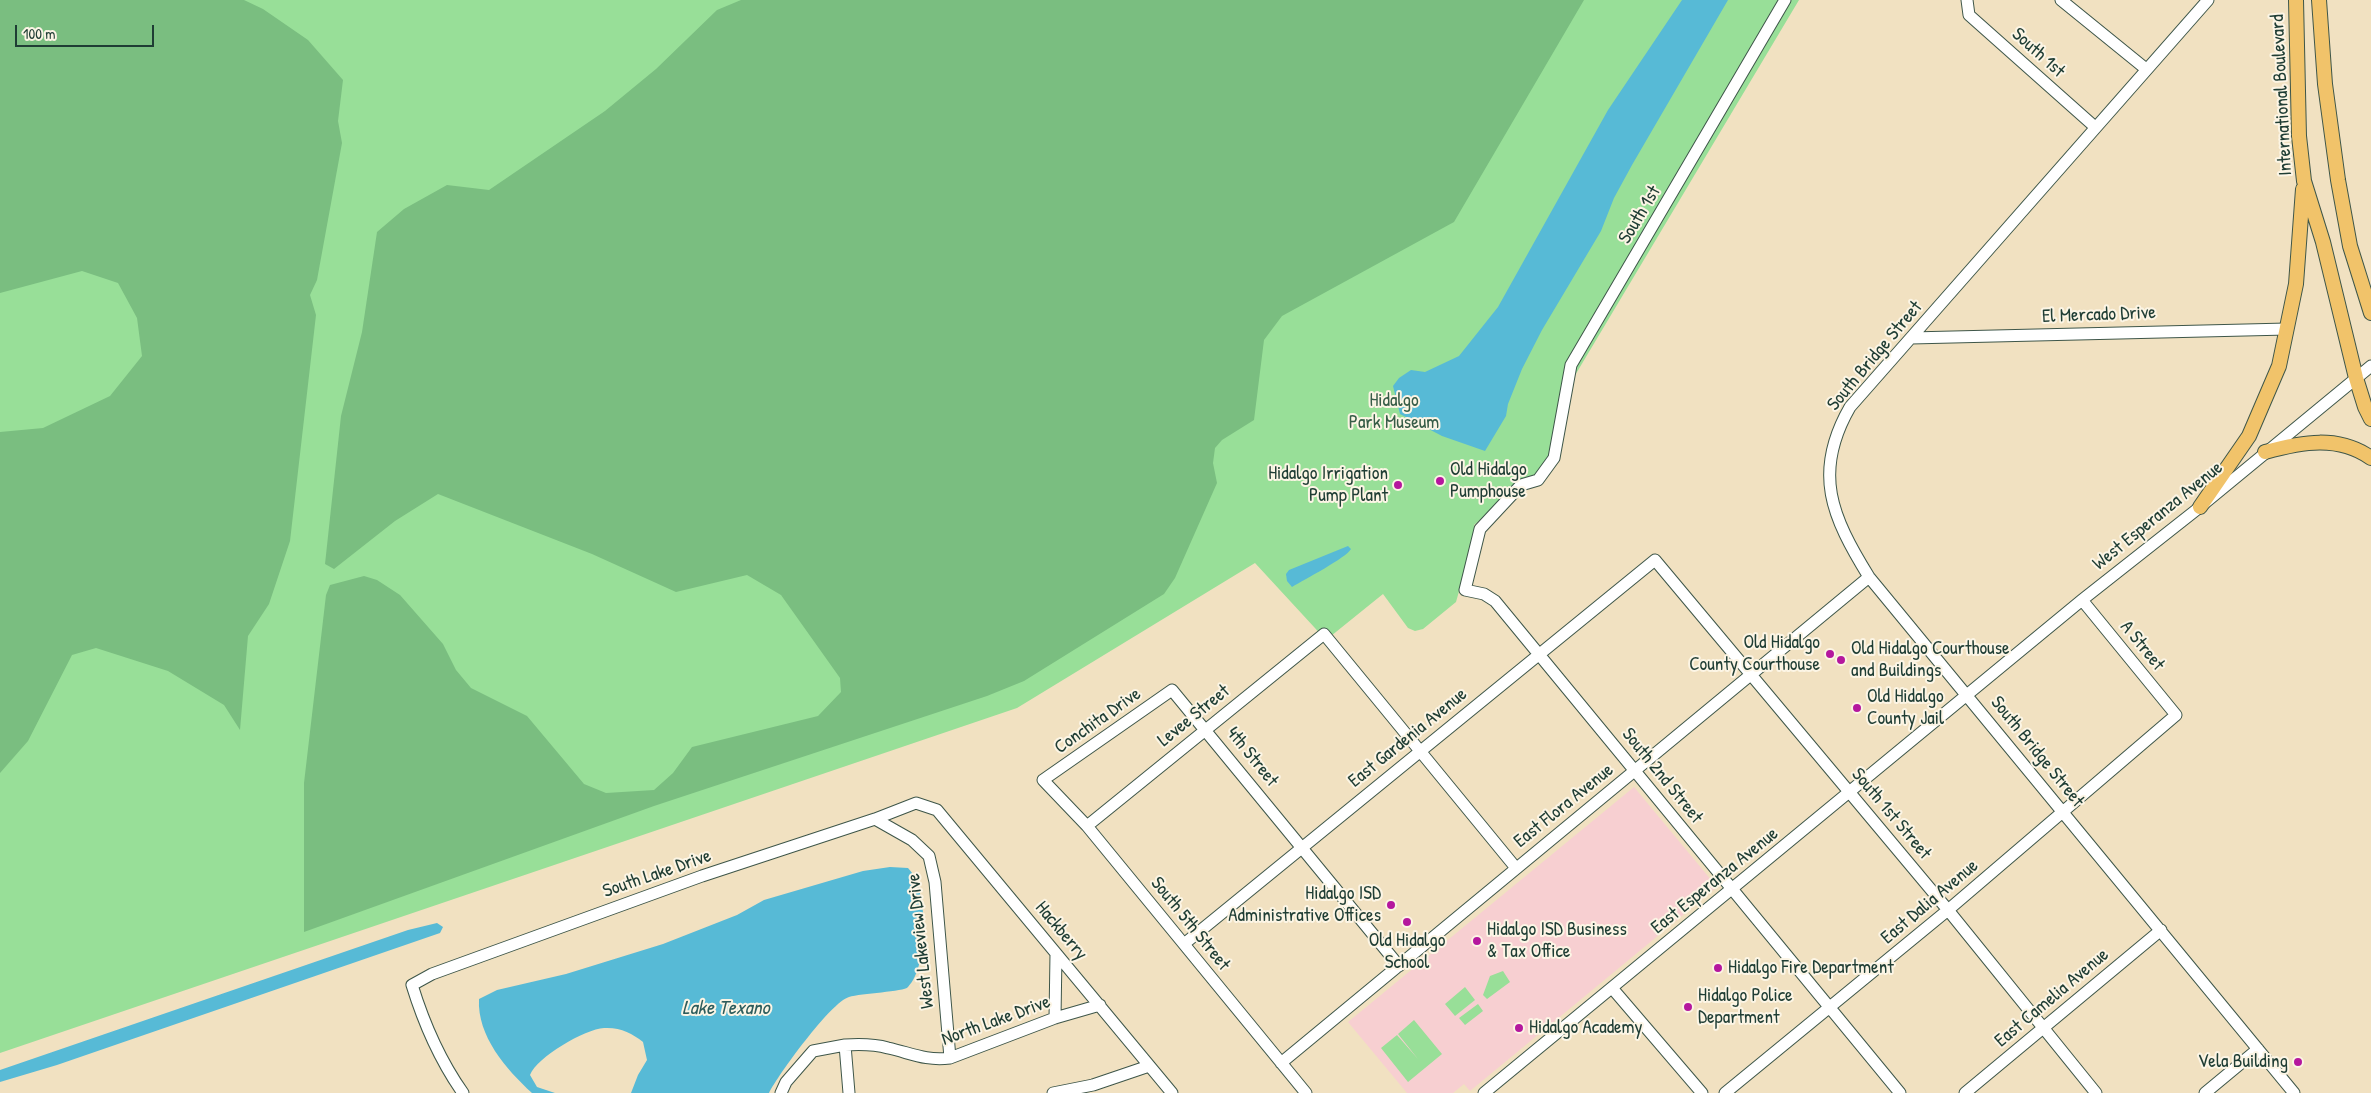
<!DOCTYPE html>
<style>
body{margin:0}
#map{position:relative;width:2371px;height:1093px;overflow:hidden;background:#f1e1c1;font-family:"Patrick Hand",sans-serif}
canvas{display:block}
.scale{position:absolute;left:15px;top:25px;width:139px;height:22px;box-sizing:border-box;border:2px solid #1f3d34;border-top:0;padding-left:6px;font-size:15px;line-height:18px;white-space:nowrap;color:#1f3d34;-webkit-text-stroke:4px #fcf5e5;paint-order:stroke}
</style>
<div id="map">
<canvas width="2371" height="1093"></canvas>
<div class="scale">100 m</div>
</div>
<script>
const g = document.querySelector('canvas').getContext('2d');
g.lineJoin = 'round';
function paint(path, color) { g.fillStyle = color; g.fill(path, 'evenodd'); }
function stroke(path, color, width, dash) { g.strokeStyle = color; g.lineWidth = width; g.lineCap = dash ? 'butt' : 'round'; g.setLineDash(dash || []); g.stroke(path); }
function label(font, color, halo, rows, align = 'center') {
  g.font = font + ' "Patrick Hand",sans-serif'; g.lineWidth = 4; g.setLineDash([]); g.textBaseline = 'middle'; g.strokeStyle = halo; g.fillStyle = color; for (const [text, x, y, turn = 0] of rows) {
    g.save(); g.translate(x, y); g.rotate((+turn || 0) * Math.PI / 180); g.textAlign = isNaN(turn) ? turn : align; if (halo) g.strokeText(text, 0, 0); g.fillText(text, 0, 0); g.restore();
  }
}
const built = new Path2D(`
 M 1634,787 L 1717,887 L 1470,1091 L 1464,1084 L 1453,1093 L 1407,1093 L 1348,1022 Z`);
const green = new Path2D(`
 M 0,0 L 1799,0 L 1574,377 L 1558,458 L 1536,486 L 1517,493 L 1493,509 L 1474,525 L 1475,534 L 1456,602 L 1423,629 L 1415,631 L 1408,628 L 1383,594 L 1326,640 L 1255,563 L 1017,708 L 0,1053 Z
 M 1503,971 L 1510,982 L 1487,999 L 1483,995 L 1490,976 Z
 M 1465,987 L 1475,1000 L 1455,1016 L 1445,1004 Z
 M 1478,1004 L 1483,1011 L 1465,1025 L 1459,1018 Z
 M 1414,1020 L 1442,1054 L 1408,1082 L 1381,1048 L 1397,1035 L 1418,1059 L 1398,1034 Z`);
const forest = new Path2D(`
 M 0,0 L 244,0 L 263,9 L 308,40 L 343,80 L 338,121 L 342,143 L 317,280 L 310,295 L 316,315 L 290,541 L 269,604 L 248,636 L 240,730 L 224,705 L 168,671 L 96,648 L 72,655 L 28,741 L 0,773 L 0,432 L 43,428 L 110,396 L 142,356 L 137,318 L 118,283 L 82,271 L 0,293 Z
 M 741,0 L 1584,0 L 1454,222 L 1282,316 L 1264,340 L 1254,420 L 1222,440 L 1215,448 L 1213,463 L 1217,483 L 1175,578 L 1164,594 L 1024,681 L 987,696 L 654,806 L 304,932 L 304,783 L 326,595 L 330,585 L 364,576 L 377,580 L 400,595 L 443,644 L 456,670 L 471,688 L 527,716 L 584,784 L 606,793 L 654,790 L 673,773 L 692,747 L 818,716 L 841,692 L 840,678 L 781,595 L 747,575 L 676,592 L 592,554 L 438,494 L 395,521 L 334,569 L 325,564 L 341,416 L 362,332 L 377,232 L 404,209 L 447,185 L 489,190 L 605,111 L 656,69 L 717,10 Z`);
const water = new Path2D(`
 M 1682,0 L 1728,0 L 1632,165 L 1614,198 L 1601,231 L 1542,330 L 1522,369 L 1508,404 L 1506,416 L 1485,451 L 1442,436 L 1400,414 L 1393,386 L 1399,378 L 1411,370 L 1425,372 L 1459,356 L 1498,307 L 1608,110 Z
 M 1348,546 L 1351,549 C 1346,558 1305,579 1292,587 L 1287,581 L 1286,574 L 1289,570 Z
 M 890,867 L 908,868 C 929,889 929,966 908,987 C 904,992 861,993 849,997 C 831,1002 778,1075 769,1093 L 631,1093 L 638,1075 L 647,1060 L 643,1042 C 632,1033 620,1027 604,1028 C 585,1029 537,1057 530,1075 L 537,1087 L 555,1093 L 532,1093 C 506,1069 477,1036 479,999 L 497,990 L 566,974 L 663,944 L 737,915 L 764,900 L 863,871 Z
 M 437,923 L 443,927 L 440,933 L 57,1065 L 0,1082 L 0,1070 L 408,930 Z`);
const minor = new Path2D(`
 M 1785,0 L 1571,365 L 1554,458 L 1538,480 L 1521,485 L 1480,529 L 1465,590 L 1484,594 L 1495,601 L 1900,1093
 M 1967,0 L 1969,15 L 2095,127
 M 2061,0 L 2146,69
 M 2208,0 L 1850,407 C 1812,473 1832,517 1869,577 L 2294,1093
 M 1911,338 L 2287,329
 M 875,819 L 912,840 L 929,856 L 935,882 L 950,1058
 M 1087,826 L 1324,634 L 1516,868
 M 1184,944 L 1655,560 L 1948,910 L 2096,1093
 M 1612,988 L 1702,1093
 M 1055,1018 L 1056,954
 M 845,1045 C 860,1044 874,1044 888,1048 C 911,1053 925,1061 950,1058 L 1055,1018 L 1100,1005
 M 1281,1063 L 1869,577
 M 463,1093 C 439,1059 424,1024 412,985 L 432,974 L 702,876 L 875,819 L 916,803 L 937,810 L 1172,1093
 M 781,1093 L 786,1082 L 813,1051 L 845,1045 L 849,1093
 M 1053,1093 L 1093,1085 L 1149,1066
 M 1306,1093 L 1087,826 L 1043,780 L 1172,690 L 1399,966
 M 1484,1093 L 2082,600 L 2200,507 L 2371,366
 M 1725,1093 L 1948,910 L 2176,715 L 2082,600
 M 1965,1093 L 2161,930
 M 2205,1093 L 2258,1049`);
const major = new Path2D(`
 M 2296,0 L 2299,136 L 2304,181 L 2323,242 L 2356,378 L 2365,407 L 2371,419
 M 2319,0 L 2325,84 L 2338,180 L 2350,246 L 2371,313
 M 2265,452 C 2302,442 2338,435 2371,458
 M 2200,507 L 2249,436 L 2279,366 L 2296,284 L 2303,189`);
const markers = [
 [1440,481,5,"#b5179e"],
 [1398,485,5,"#b5179e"],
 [1830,654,5,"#b5179e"],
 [1841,660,5,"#b5179e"],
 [1857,708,5,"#b5179e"],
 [1391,905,5,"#b5179e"],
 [1407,922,5,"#b5179e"],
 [1477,941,5,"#b5179e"],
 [1718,968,5,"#b5179e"],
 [1688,1007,5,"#b5179e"],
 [1519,1028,5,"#b5179e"],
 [2298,1062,5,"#b5179e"]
];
const streetNames = [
 ["South 1st",2038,53,42],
 ["International Boulevard",2282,95,-93],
 ["South 1st",1640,215,-59],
 ["El Mercado Drive",2099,315,-2],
 ["South Bridge Street",1875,356,-50],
 ["West Esperanza Avenue",2158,516,-39],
 ["A Street",2142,646,51],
 ["Levee Street",1194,716,-39],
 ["Conchita Drive",1098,721,-35],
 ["East Gardenia Avenue",1408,738,-39],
 ["South Bridge Street",2037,752,51],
 ["4th Street",1252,757,51],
 ["South 2nd Street",1662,776,51],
 ["East Flora Avenue",1564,806,-39],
 ["South 1st Street",1891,814,50],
 ["South Lake Drive",657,874,-19],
 ["East Esperanza Avenue",1715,881,-39],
 ["East Dalia Avenue",1930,902,-40],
 ["South 5th Street",1190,924,51],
 ["Hackberry",1061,931,50],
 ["West Lakeview Drive",921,941,-96],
 ["East Camelia Avenue",2052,998,-40],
 ["North Lake Drive",996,1021,-20]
];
const parkNames = [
 ["Hidalgo",1394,401],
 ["Park Museum",1394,423]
];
const poiNames = [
 ["Old Hidalgo",1450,470],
 ["Pumphouse",1450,492],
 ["Hidalgo Irrigation",1388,474,"right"],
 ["Pump Plant",1388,496,"right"],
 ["Old Hidalgo",1820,643,"right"],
 ["County Courthouse",1820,665,"right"],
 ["Old Hidalgo Courthouse",1851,649],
 ["and Buildings",1851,671],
 ["Old Hidalgo",1867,697],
 ["County Jail",1867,719],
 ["Hidalgo ISD",1381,894,"right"],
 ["Administrative Offices",1381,916,"right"],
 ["Hidalgo ISD Business",1487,930],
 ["& Tax Office",1487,952],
 ["Old Hidalgo",1407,941,"center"],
 ["School",1407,963,"center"],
 ["Hidalgo Fire Department",1728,968],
 ["Hidalgo Police",1698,996],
 ["Department",1698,1018],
 ["Hidalgo Academy",1529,1028],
 ["Vela Building",2288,1062,"right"]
];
const waterNames = [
 ["Lake Texano",726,1009]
];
paint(built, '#f7cfd1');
paint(green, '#98df98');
paint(forest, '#7abe80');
paint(water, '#57bad6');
stroke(minor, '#3e5649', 13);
stroke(major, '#3e5649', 16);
stroke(minor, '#fff', 11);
stroke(major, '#f1c36a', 14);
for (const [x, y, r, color] of markers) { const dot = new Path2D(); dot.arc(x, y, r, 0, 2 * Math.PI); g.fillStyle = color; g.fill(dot); stroke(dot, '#fcf5e5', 2); }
label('19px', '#1f3d34', '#fcf5e5', streetNames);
label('19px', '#375d48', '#fcf5e5', parkNames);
label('19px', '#1f3d34', '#fcf5e5', poiNames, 'left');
label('italic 20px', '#2d5c5c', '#fcf5e5', waterNames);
</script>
